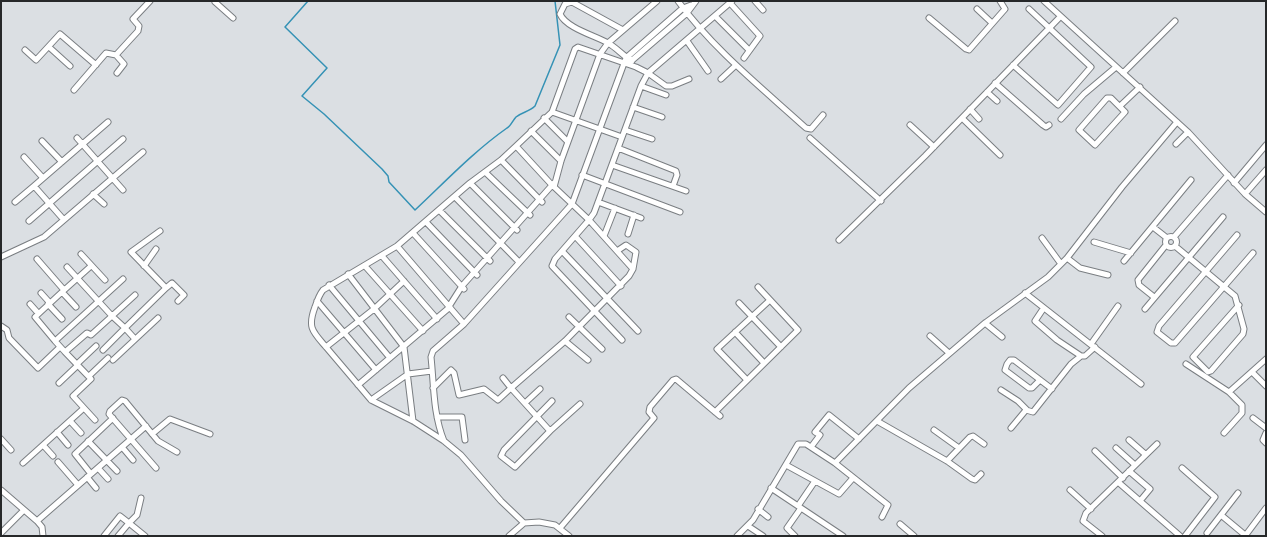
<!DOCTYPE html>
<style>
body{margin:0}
#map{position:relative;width:1267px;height:537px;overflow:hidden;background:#dbdfe3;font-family:Signika,sans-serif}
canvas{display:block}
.frame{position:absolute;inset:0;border:2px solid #262829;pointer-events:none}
</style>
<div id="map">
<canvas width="1267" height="537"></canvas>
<div class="frame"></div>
</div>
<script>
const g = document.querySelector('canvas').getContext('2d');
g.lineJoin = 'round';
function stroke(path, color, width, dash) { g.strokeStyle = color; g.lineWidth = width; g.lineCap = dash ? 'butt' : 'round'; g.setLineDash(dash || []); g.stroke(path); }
const stream = new Path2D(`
 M 308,1 L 285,27 L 327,68 L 302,96 L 324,114 L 382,169 L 388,176 L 389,182 L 415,210 C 445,182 473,152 507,128 C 511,126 513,120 516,117 C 522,112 529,112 535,106 L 560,45 L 555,1`);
const minor = new Path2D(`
 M 216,1 L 215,2 L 233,18
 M 678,1 C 713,49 762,88 806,128 L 811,129 L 823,115
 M 755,1 L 763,10
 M 1044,1 L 1188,132 L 1245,194 L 1266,212
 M 730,3 L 760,36 L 744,58
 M 977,9 L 992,23
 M 715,16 L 749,50
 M 929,18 L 966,49 L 969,50 L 1005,9 L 1000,1
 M 623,30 L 572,2 L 565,4 L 560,14 C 566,28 596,36 608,43 C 617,48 623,56 632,61
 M 687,41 L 708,71
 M 49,47 L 70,66
 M 25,50 L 36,60 L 60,34 L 96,65
 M 116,55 L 124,64 L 117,73
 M 630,62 L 687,13 L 696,1
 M 1013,65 L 1058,105 L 1091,67 L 1029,9
 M 1123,73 L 1175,21
 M 721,79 L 736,65
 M 995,83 L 1043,125 L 1046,127 L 1049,125
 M 641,86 L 648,73 L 732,1
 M 74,90 L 106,53 L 116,55 L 138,31 L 139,26 L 133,19 L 150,1
 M 987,92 L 997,101
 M 1107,98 L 1111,98 L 1125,112 L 1095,145 L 1079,130 Z
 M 1120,106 L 1140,87
 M 633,107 L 662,117
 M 970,109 L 979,119
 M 552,112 L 622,137
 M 544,118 L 567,141
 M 962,118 L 1000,155
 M 1061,119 L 1084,94 L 1116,67
 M 910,125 L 934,147
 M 625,130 L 652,139
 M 531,131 L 561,161
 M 77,138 L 123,190
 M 810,138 L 881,201
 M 42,141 L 62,162
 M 1176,144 L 1188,132
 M 618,148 L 676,171 L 677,175 L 673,186
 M 24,157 L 43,178
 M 501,160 L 542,202
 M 612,165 L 686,191
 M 485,172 L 530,215
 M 582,175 L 680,212
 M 470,183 L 517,230
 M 1234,183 L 1266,145
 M 34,186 L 108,122
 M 554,187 L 561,161 L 600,54 L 608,43 L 657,1
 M 93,194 L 104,204
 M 1245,194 L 1266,170
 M 455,197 L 519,262
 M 15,202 L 34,186 L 64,220
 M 598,202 L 641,218
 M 439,210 L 490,261
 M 29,221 L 123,139
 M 426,222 L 477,275
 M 1153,227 L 1167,238
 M 413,233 L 464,289
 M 628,234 L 634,215
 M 1237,235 L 1159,326 L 1157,332 L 1171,343 L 1175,343 L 1253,253
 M 575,236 L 621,286
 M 604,236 L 615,208
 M1165.5 242a5.5 5.5 0 1 1 11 0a5.5 5.5 0 1 1-11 0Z
 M 1174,237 L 1228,175
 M 1042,238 L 1061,264
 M 839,240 L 925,156 L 1060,17
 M 1094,242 L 1131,253
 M 397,246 L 464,324
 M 1175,246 L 1235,296 L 1244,329 L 1243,334 L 1211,371 L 1208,372 L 1193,357 L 1239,305
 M 562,251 L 638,331
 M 617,251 L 626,245 L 636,252 L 633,269
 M 81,254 L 105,280
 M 382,256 L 437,319
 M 1,257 L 44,237 L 143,152
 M 1067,258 L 1080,268 L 1108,275
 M 37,259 L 64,290
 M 1124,261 L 1191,180
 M 144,266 L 156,249
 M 365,266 L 423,331
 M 67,267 L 112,316 L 91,335 L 87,333 L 65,352 L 55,341 L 123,279
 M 348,274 L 404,347 L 413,421
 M 404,281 L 374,309 L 326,347 L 371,400 L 413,421 L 444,441 L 461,455 L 501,501 L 524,523
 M 329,285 L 390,358
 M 166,288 L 172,283 L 184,295 L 178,301
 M 41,293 L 50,303
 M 1025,293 L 1141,384
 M 135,295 L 112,316 L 125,328 L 166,288 L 131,252 L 160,231
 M 1154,297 L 1139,285 L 1138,280 L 1166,245
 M 317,301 L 376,370
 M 739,303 L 781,347
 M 30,304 L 38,313
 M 48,304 L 62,319
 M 76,307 L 62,292 L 91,266
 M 448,308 L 462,286 L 554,183
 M 1043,309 L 1035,321 L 1057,340 L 1081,356 L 1085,356 L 1095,347
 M 1145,309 L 1223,217
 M 569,317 L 602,349
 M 985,323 L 1002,337
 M 1,326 L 7,330 L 9,338 L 38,368 L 60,347
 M 735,332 L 764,363
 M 930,336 L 949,353
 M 622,340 L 552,266 L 555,259 L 589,220 L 551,184 L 516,146 L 552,112 L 575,49 L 578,47 L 636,67 L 648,73 L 666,86 L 672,86 L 689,79
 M 55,341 L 35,317 L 62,292
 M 565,341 L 588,360
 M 1091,344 L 1118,306
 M 326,347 C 313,332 307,328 315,307 C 317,301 319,295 323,290 L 397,246 L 470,183 L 501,160 L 516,146
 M 103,350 L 125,328 L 135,339
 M 65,352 L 91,379 L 73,396 L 95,420
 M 113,360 L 158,318
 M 77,364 L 96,346
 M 1186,364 L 1229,392
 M 1252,372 L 1266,386
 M 89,376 L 108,358
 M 503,378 L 511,388 L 565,341 L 629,276 L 633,269 L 589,220 L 594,213 L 641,86 L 666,95
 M 747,380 L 717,349 L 770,300
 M 1040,380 L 1032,388 L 1029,388 L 1005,370 L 1007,364 L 1010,360 L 1014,360 L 1052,389
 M 59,383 L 78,365
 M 358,385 L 450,307
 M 433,388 L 451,370 L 454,373 L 459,395 L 484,389 L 498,400 L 511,388 L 550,431 L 580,404
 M 1001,390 L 1018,401 L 1027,410
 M 371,400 L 408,374 L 432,371
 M 525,403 L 540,389
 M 715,412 L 798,330 L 758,287
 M 437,417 L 462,417 L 465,440
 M 1253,418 L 1266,428
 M 70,421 L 81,433
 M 877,421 L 947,461 L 972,479 L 975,480 L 981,474
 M 1011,428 L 1026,410 L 1033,412 L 1071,364 L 1081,356
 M 934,430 L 959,448
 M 550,431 L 515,467 L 501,456 L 504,450 L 552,401
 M 57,432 L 68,445
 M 1224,433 L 1242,413 L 1242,405 L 1229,392 L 1266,359
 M 1266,433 L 1263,440 L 1266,443
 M 152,434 L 170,419 L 210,434
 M 1,439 L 11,450
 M 1129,440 L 1145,454
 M 88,441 L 117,471
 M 444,441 C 433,414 434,385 431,357 L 433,351 L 464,324 L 572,204 L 626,58 L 683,8 L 691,5
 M 43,445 L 53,456
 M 122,447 L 133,460
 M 811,447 L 820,435 L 815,432 L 829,415 L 859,439
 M 1116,448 L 1135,465
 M 1095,451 L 1123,478
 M 947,461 L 970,437 L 973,436 L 984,444
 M 58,462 L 78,485
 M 23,463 L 84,408
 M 835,463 L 888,505 L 882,517
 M 786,465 L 839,494 L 853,478
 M 98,468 L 108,479
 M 156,468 L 109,414 L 110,411 L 122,400 L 125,401 L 158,441 L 177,452
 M 1182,468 L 1215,497 L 1185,536
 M 1129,471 L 1150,489 L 1140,501
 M 91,474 L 75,454 L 113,418
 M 87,477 L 96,488
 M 1118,482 L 1180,536
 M 771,488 L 843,536
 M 1,490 L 37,521 L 42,527 L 43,536
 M 1070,490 L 1091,509
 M 141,498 L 137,515 L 129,523 L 145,536
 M 798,506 L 815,481
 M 758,509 L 768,517
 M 1221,515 L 1245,535
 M 37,521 L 146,426
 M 900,524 L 914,536
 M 748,526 L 763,536
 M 560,528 L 654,418 L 649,412 L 650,407 L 673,380 L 676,379 L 720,416
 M 1,533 L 24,510
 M 1207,533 L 1238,493
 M 104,536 L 120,516 L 129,523 L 118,536
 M 509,536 L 524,523 L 539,522 L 555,525 L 569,536
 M 737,536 L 753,520 L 798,444 L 806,444 L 835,463 L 909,388 L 985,323 L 1048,277 L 1067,258 L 1122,187 L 1177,122
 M 795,536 L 787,528 L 801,508
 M 1102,536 L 1083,521 L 1086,513 L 1157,444
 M 1245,536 L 1266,508`);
stroke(stream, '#3592b5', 1.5);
stroke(minor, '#7a7e82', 7);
stroke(minor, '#fff', 5);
</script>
